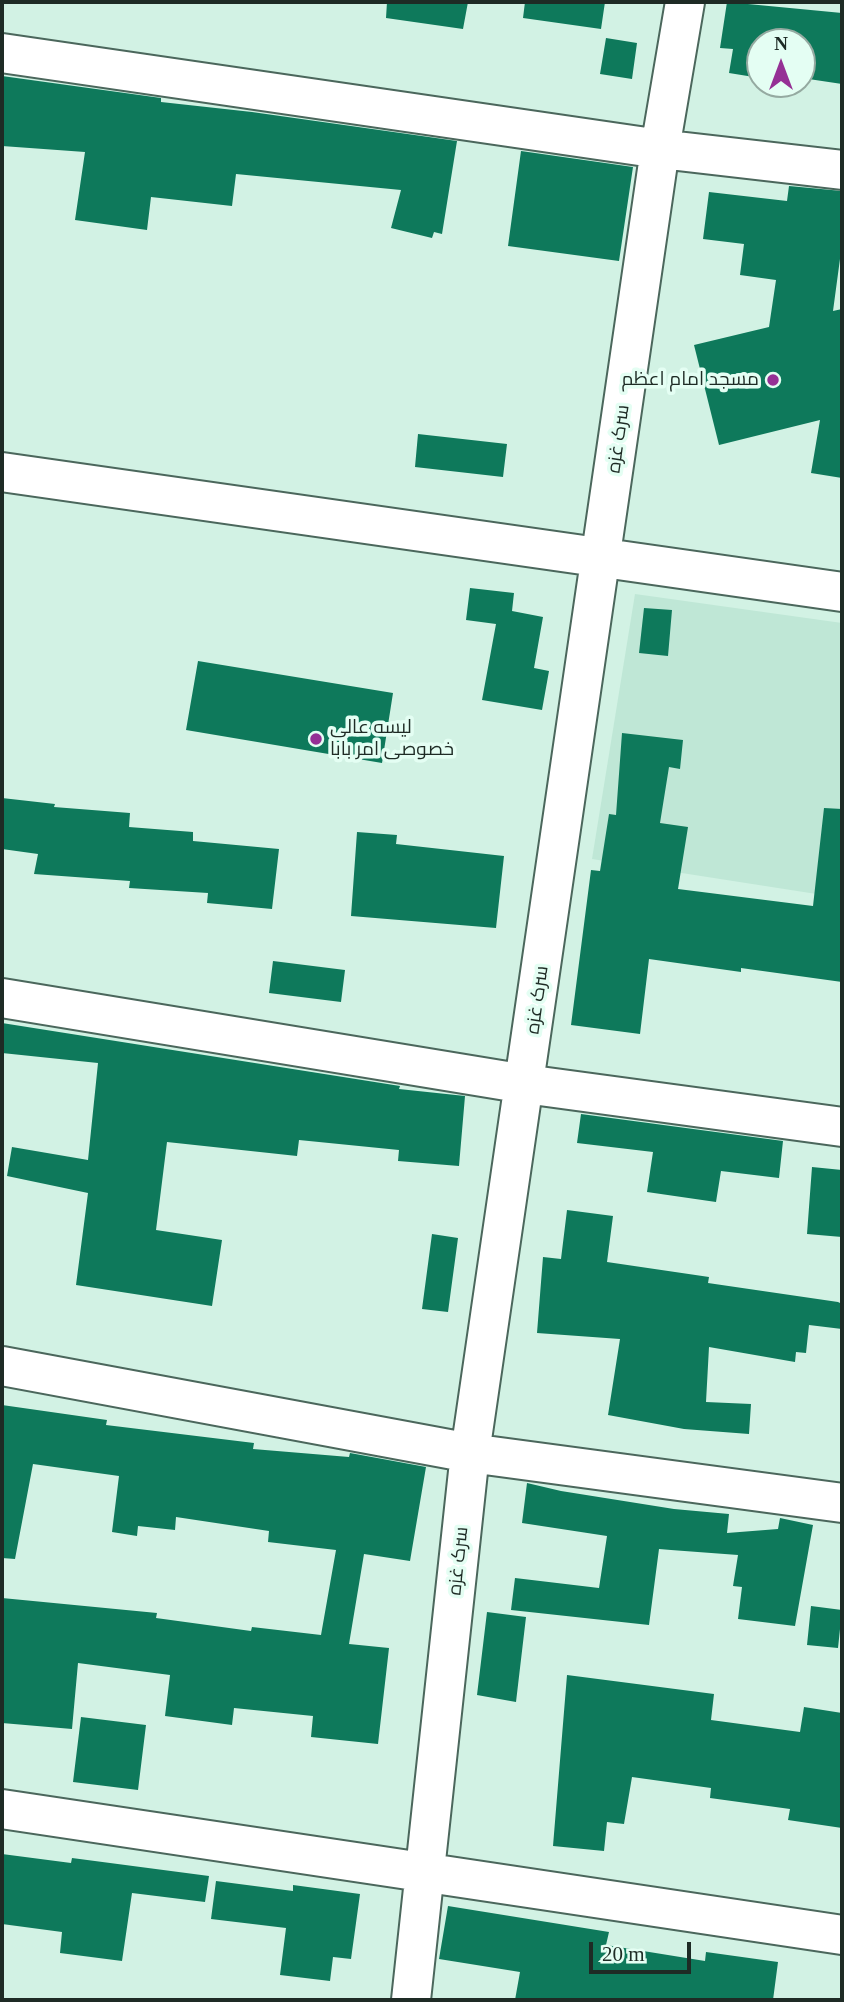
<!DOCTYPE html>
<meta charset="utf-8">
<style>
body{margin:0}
#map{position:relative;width:844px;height:2002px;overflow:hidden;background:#d2f2e4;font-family:"Times New Roman",serif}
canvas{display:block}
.frame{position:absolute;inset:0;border:4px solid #1e2b25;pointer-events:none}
.north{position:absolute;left:746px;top:28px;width:70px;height:70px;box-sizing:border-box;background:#e4fef3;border:2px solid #95aaa1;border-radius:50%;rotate:0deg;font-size:19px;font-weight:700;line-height:28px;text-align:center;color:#1e2b25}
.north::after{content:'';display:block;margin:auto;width:24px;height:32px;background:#953095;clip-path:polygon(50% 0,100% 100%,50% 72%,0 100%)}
.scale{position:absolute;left:589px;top:1942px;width:102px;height:32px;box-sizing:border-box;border:4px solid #1e2b25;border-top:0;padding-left:9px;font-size:21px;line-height:24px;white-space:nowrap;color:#1e2b25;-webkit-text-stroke:5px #e4fef3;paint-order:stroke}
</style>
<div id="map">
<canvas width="844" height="2002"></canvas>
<div class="frame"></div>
<div class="north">N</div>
<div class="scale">20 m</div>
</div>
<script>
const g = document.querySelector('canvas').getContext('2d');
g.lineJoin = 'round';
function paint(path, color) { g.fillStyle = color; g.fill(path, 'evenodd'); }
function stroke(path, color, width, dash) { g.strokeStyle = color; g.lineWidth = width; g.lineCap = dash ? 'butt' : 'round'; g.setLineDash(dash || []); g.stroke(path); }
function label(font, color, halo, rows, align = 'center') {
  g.font = font + ' "Times New Roman",Cairo,serif'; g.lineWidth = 7; g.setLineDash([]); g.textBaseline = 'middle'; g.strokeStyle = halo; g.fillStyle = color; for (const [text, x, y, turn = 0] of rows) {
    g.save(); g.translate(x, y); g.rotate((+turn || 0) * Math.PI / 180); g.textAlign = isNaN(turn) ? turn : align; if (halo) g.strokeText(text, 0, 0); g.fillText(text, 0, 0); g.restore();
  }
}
const built = new Path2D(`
 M 635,594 L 842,623 L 842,898 L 592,859 Z`);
const building = new Path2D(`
 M 387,2 L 468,2 L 463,29 L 386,18 Z
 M 525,2 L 605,2 L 601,29 L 523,18 Z
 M 727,2 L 842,13 L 842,84 L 802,78 L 802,42 L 760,42 L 760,78 L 729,73 L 733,49 L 720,48 Z
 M 606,38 L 637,43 L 632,79 L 600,74 Z
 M 2,76 L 161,98 L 161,102 L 252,112 L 457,141 L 442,234 L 434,232 L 432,238 L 391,228 L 401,190 L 236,174 L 232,206 L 151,197 L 147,230 L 75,220 L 85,152 L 2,146 Z
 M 521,151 L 633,167 L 619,261 L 508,246 Z
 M 789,186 L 842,191 L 842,244 L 833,311 L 842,309 L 842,478 L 811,473 L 820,420 L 719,445 L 694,345 L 769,327 L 776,280 L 740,275 L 744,244 L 703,239 L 709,192 L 787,201 Z
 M 418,434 L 507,444 L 503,477 L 415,467 Z
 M 470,588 L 514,593 L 512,611 L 543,617 L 534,668 L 549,671 L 542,710 L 482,700 L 496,624 L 466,620 Z
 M 644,608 L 672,610 L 668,656 L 639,653 Z
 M 198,661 L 393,693 L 382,763 L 186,730 Z
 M 622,733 L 683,740 L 680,769 L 669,767 L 660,823 L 688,827 L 678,889 L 813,906 L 824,808 L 842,809 L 842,982 L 741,968 L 741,972 L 649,959 L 640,1034 L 571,1025 L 591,870 L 600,871 L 609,814 L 616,815 Z
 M 2,798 L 55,804 L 54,807 L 130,813 L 129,827 L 193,832 L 193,841 L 279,849 L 272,909 L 207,903 L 208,893 L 129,888 L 130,881 L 34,874 L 38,854 L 2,849 Z
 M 357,832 L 397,835 L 396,844 L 504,856 L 496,928 L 351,916 Z
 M 273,961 L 345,970 L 341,1002 L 269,993 Z
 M 2,1023 L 400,1086 L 399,1089 L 465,1096 L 459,1166 L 398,1161 L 399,1150 L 299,1140 L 297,1156 L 167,1142 L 156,1230 L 222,1240 L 212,1306 L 76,1285 L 88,1193 L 7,1176 L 12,1147 L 88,1160 L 98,1063 L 2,1053 Z
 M 581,1114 L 783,1141 L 779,1178 L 721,1171 L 716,1202 L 647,1192 L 653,1152 L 577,1143 Z
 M 812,1167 L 842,1170 L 842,1237 L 807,1234 Z
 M 567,1210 L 613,1216 L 607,1262 L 709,1277 L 708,1283 L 838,1302 L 842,1304 L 842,1329 L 809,1325 L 806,1353 L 796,1352 L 795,1362 L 709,1347 L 706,1402 L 751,1404 L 749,1434 L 684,1429 L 608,1415 L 620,1339 L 537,1333 L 543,1257 L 561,1259 Z
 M 432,1234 L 458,1238 L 448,1312 L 422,1309 Z
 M 2,1405 L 107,1420 L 106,1425 L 254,1443 L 253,1449 L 349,1457 L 350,1453 L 426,1467 L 410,1561 L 364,1554 L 349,1644 L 389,1648 L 378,1744 L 311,1737 L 313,1716 L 234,1708 L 232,1725 L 165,1716 L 170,1675 L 78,1663 L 72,1729 L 2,1723 L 2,1598 L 157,1613 L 156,1618 L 251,1631 L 252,1627 L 321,1635 L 336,1550 L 268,1542 L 269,1531 L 176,1517 L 175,1530 L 138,1526 L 137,1536 L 112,1532 L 119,1476 L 33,1464 L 15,1559 L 2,1558 Z
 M 527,1483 L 561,1491 L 674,1509 L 729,1514 L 727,1533 L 778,1529 L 780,1518 L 813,1525 L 795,1626 L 738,1619 L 742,1587 L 733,1586 L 738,1555 L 671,1550 L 659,1549 L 649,1625 L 511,1610 L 515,1578 L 599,1588 L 607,1536 L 522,1523 Z
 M 811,1606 L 842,1610 L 838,1648 L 807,1645 Z
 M 487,1612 L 526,1617 L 516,1702 L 477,1695 Z
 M 567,1675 L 714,1694 L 711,1720 L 800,1732 L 804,1707 L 842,1713 L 842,1828 L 788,1820 L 790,1809 L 710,1798 L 711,1788 L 632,1777 L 624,1824 L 607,1822 L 604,1851 L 553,1846 Z
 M 81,1717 L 146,1725 L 138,1790 L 73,1782 Z
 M 2,1854 L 71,1863 L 72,1858 L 209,1876 L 205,1902 L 132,1893 L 122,1961 L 60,1953 L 62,1932 L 2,1924 Z
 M 216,1881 L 293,1891 L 293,1885 L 360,1894 L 351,1959 L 333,1957 L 330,1981 L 280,1975 L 286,1928 L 211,1919 Z
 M 448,1906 L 609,1932 L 606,1945 L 705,1961 L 706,1952 L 778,1962 L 773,2000 L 515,2000 L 520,1972 L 439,1959 Z`);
const minor = new Path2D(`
 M 2,53 L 660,149 L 842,170
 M 2,472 L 842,592
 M 2,998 L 525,1084 L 842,1127
 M 2,1366 L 470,1453 L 842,1503
 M 2,1809 L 842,1935
 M 411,2000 L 470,1453 L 660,149 L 685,2`);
const markers = [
 [773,380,7,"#953095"],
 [316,739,7,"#953095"]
];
const poiNames = [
 ["مسجد امام اعظم",759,380],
 ["لیسه عالی",330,728,"left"],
 ["خصوصی امر بابا",330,750,"left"]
];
const streetNames = [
 ["سرک غزه",619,439,-82],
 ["سرک غزه",538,1000,-82],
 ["سرک غزه",459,1561,-84]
];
paint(built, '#bfe7d6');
paint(building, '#0e795b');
stroke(minor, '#4b675c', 42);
stroke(minor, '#fff', 38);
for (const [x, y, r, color] of markers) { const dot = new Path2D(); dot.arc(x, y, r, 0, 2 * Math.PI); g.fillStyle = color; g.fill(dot); stroke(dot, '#e4fef3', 2.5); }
label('19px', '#1e2b25', '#e4fef3', poiNames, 'right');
label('19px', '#1e2b25', '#e4fef3', streetNames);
</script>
